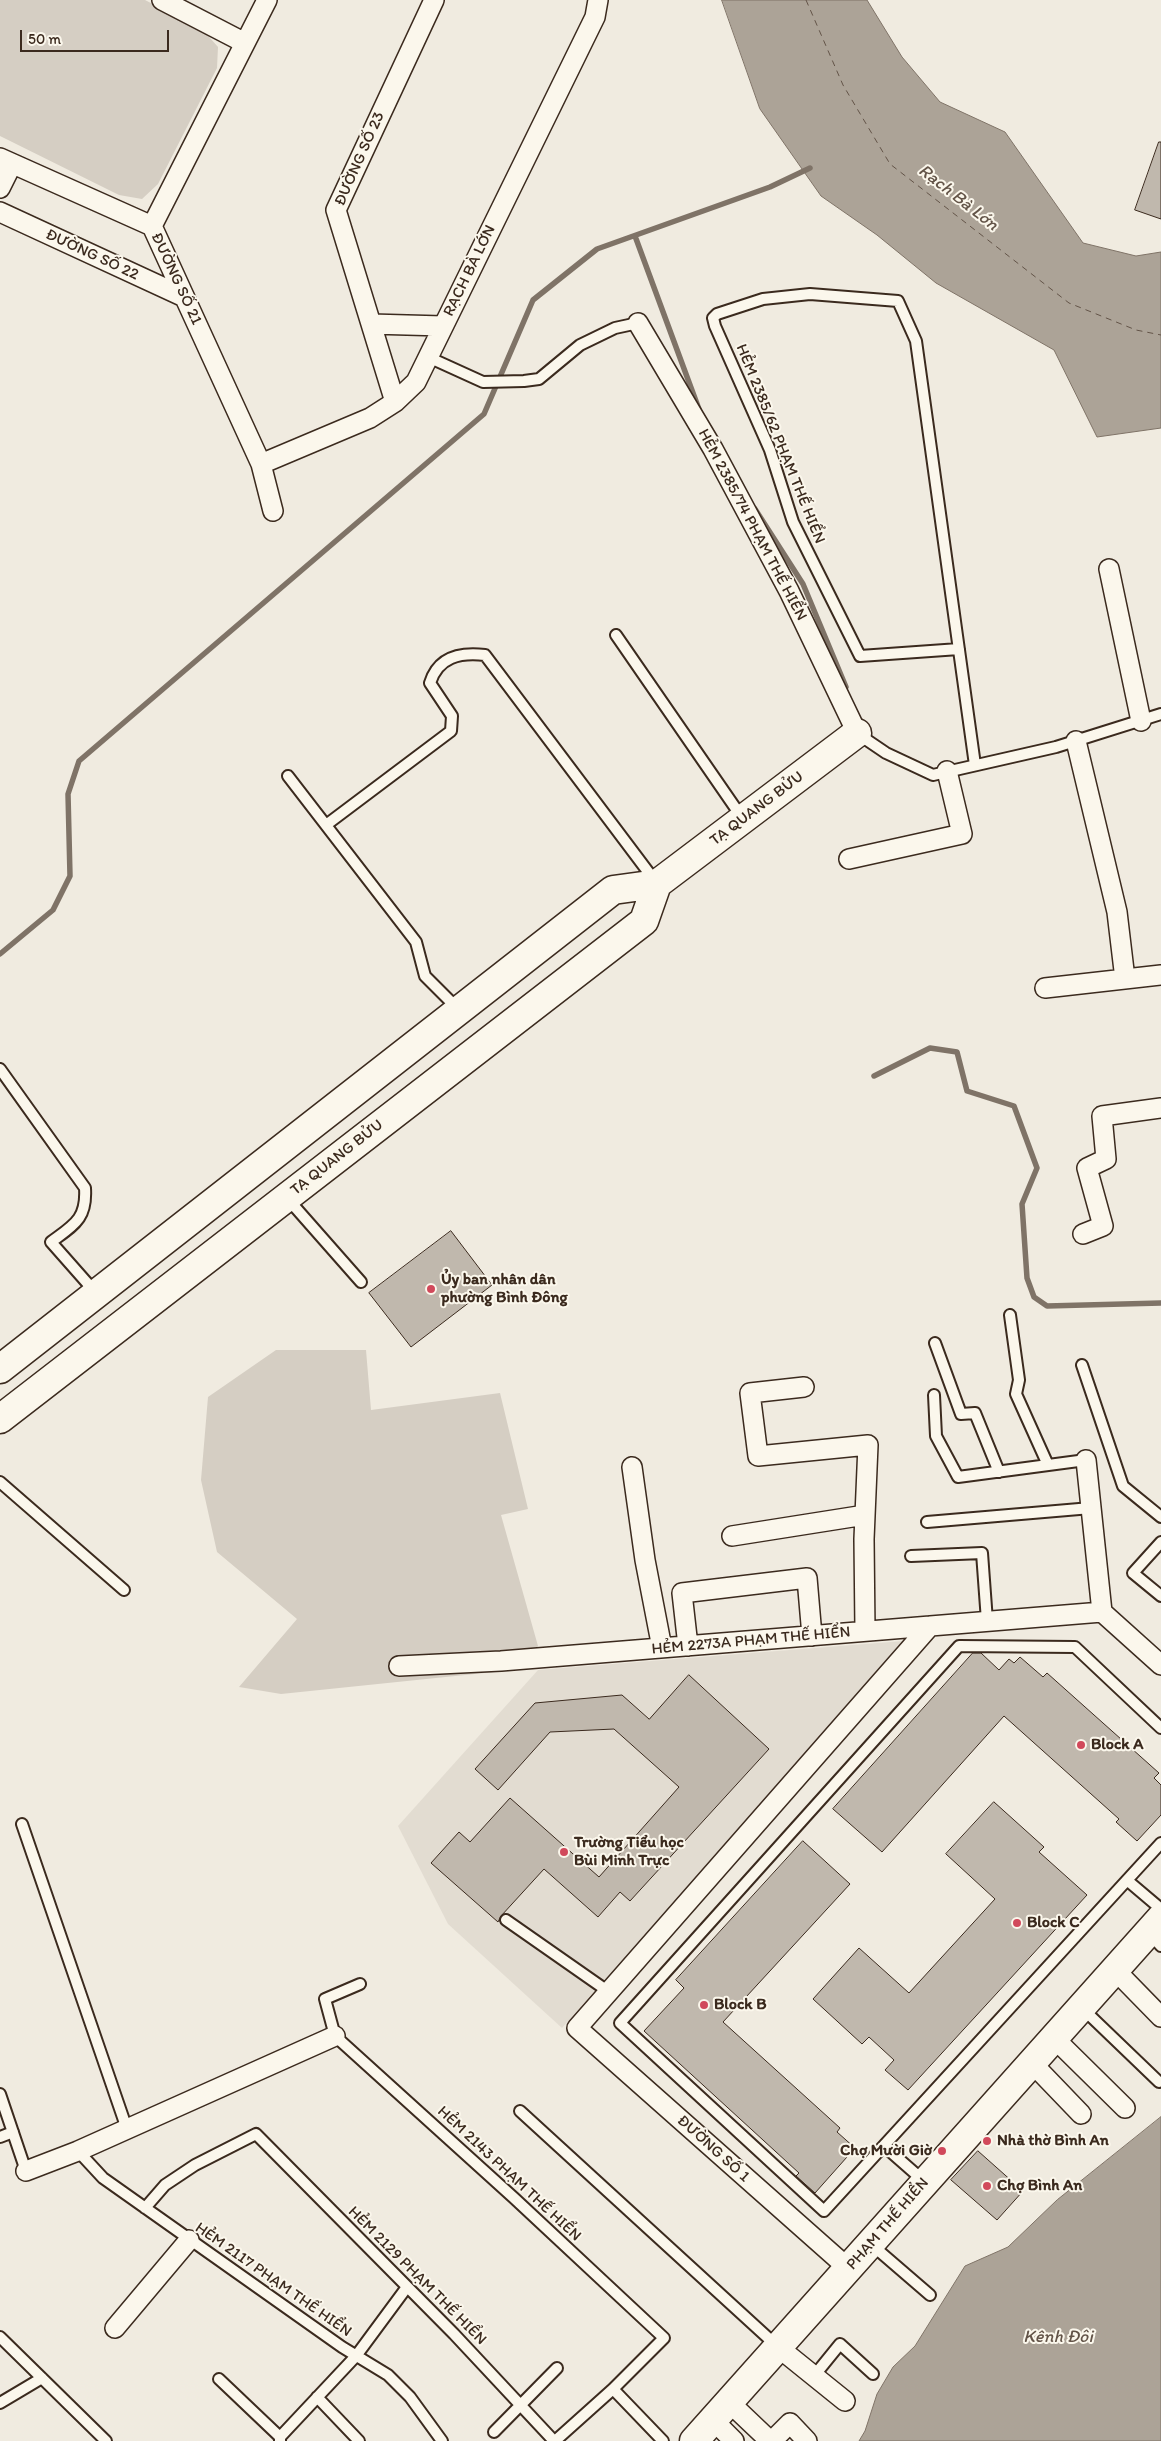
<!DOCTYPE html>
<meta charset="utf-8">
<style>
body{margin:0}
#map{position:relative;width:1161px;height:2441px;overflow:hidden;background:#f0ebe0;font-family:Itim,sans-serif}
canvas{display:block}
.scale{position:absolute;left:20px;top:30px;width:149px;height:22px;box-sizing:border-box;border:2px solid #3b2a1e;border-top:0;padding-left:6px;font-size:15px;line-height:18px;white-space:nowrap;color:#3b2a1e;-webkit-text-stroke:4px #fbf7ec;paint-order:stroke}
</style>
<div id="map">
<canvas width="1161" height="2441"></canvas>
<div class="scale">50 m</div>
</div>
<script>
const g = document.querySelector('canvas').getContext('2d');
g.lineJoin = 'round';
function paint(path, color) { g.fillStyle = color; g.fill(path, 'evenodd'); }
function stroke(path, color, width, dash) { g.strokeStyle = color; g.lineWidth = width; g.lineCap = dash ? 'butt' : 'round'; g.setLineDash(dash || []); g.stroke(path); }
function label(font, color, halo, rows, align = 'center') {
  g.font = font + ' Itim,sans-serif'; g.lineWidth = 4; g.setLineDash([]); g.textBaseline = 'middle'; g.strokeStyle = halo; g.fillStyle = color; for (const [text, x, y, turn = 0] of rows) {
    g.save(); g.translate(x, y); g.rotate((+turn || 0) * Math.PI / 180); g.textAlign = isNaN(turn) ? turn : align; if (halo) g.strokeText(text, 0, 0); g.fillText(text, 0, 0); g.restore();
  }
}
const built = new Path2D(`
 M 903,1641 L 562,2028 L 448,1924 L 398,1826 L 538,1670 Z`);
const green = new Path2D(`
 M 0,0 L 145,0 L 203,30 L 218,47 L 217,68 L 158,184 L 142,199 L 119,195 L 0,136 Z
 M 276,1350 L 366,1350 L 371,1410 L 500,1393 L 528,1509 L 501,1515 L 538,1646 L 523,1669 L 281,1694 L 239,1687 L 297,1619 L 217,1552 L 201,1480 L 208,1397 Z`);
const water = new Path2D(`
 M 722,0 L 867,0 L 902,57 L 940,102 L 1005,132 L 1083,243 L 1136,256 L 1161,252 L 1161,428 L 1097,437 L 1054,350 L 936,283 L 877,235 L 821,196 L 760,109 Z
 M 1161,2117 L 1161,2441 L 859,2441 L 865,2431 L 877,2394 L 893,2367 L 915,2346 L 965,2266 L 1008,2247 L 1057,2200 Z`);
const stream = new Path2D(`
 M 635,236 L 700,412
 M 755,509 L 803,584 L 846,687
 M 0,954 L 53,910 L 70,876 L 68,794 L 79,761 L 484,414 L 533,300 L 597,249 L 770,187 L 810,168
 M 874,1076 L 930,1048 L 957,1052 L 967,1091 L 1014,1106 L 1037,1168 L 1022,1204 L 1027,1278 L 1034,1297 L 1047,1306 L 1161,1303`);
const ferry = new Path2D(`
 M 806,0 L 843,85 L 890,164 L 1069,303 L 1136,330 L 1161,335`);
const building = new Path2D(`
 M 1159,142 L 1161,142 L 1161,219 L 1135,210 Z
 M 451,1231 L 492,1285 L 411,1347 L 369,1293 Z
 M 973,1653 L 981,1653 L 999,1670 L 1009,1659 L 1014,1663 L 1020,1657 L 1043,1677 L 1047,1673 L 1159,1773 L 1154,1778 L 1161,1785 L 1161,1815 L 1137,1841 L 1116,1822 L 1119,1819 L 1004,1716 L 882,1852 L 833,1809 Z
 M 689,1675 L 769,1749 L 630,1901 L 620,1892 L 598,1917 L 544,1869 L 501,1916 L 498,1922 L 431,1863 L 459,1832 L 470,1842 L 510,1798 L 599,1877 L 679,1787 L 614,1729 L 550,1732 L 498,1790 L 475,1769 L 535,1703 L 622,1695 L 649,1719 Z
 M 994,1802 L 1044,1847 L 1039,1852 L 1087,1895 L 908,2090 L 885,2070 L 894,2060 L 869,2037 L 862,2044 L 813,1999 L 859,1948 L 909,1993 L 995,1899 L 946,1854 Z
 M 803,1841 L 850,1884 L 723,2022 L 840,2128 L 837,2132 L 855,2148 L 815,2193 L 796,2176 L 799,2173 L 644,2031 L 684,1988 L 676,1980 Z
 M 978,2151 L 1023,2191 L 997,2220 L 951,2180 Z`);
const lane = new Path2D(`
 M 428,357 L 483,382 L 524,381 L 539,379 L 580,345 L 615,328 L 638,323
 M 616,635 L 743,819
 M 959,649 L 860,656 L 793,522 L 770,450 L 715,326 L 713,318 L 717,314 L 763,299 L 810,294 L 898,301 L 916,341 L 975,765
 M 858,734 L 886,753 L 933,775 L 1056,747 L 1161,714
 M 288,776 L 416,942 L 425,976 L 459,1010
 M 326,825 L 451,731 L 452,716 L 430,683 C 438,657 460,652 485,655 L 655,881
 M 0,1069 L 85,1188 C 87,1219 74,1225 51,1242 L 96,1293
 M 287,1198 L 361,1282
 M 1010,1315 L 1019,1380 L 1016,1394 L 1048,1465
 M 935,1343 L 961,1414 L 975,1413 L 999,1472
 M 1082,1365 L 1123,1486 L 1161,1517
 M 934,1395 L 936,1436 L 958,1477 L 1086,1460
 M 0,1482 L 124,1590
 M 927,1522 L 1091,1508
 M 1161,1542 L 1133,1573 L 1161,1596
 M 911,1556 L 982,1553 L 987,1621
 M 1161,1728 L 1075,1647 L 959,1646 L 620,2023 L 824,2211 L 1161,1843
 M 22,1824 L 127,2129
 M 1128,1881 L 1161,1909
 M 506,1920 L 609,1992
 M 1149,1933 L 1161,1946
 M 360,1984 L 325,1999 L 335,2036 L 514,2198 L 664,2338 L 613,2389 L 555,2441
 M 1082,2008 L 1159,2082
 M 0,2094 L 26,2171
 M 520,2111 L 778,2347
 M 0,2137 L 13,2132
 M 884,2146 L 925,2182
 M 78,2151 L 103,2178 L 342,2347 L 388,2375 L 410,2397 L 442,2441
 M 145,2208 L 165,2185 L 195,2165 L 256,2134 L 454,2334 L 554,2441
 M 872,2245 L 930,2295
 M 0,2337 L 106,2441
 M 814,2376 L 840,2344 L 873,2374
 M 219,2379 L 280,2437
 M 613,2389 L 663,2441
 M 317,2397 L 359,2441
 M 0,2403 L 42,2378
 M 494,2432 L 557,2368
 M 280,2441 L 280,2437 L 356,2356 L 407,2287`);
const street = new Path2D(`
 M 162,0 L 245,43
 M 0,158 L 152,226
 M 0,188 L 12,164
 M 0,212 L 184,297
 M 152,226 L 261,464 L 273,511
 M 152,226 L 267,0
 M 638,323 L 713,449 L 789,591 L 857,733
 M 371,324 L 443,326
 M 395,402 L 336,210 L 434,0
 M 261,464 L 370,418 L 395,402 L 416,382 L 595,17 L 598,0
 M 1109,569 L 1141,721
 M 1076,741 L 1117,912 L 1125,979
 M 849,859 L 962,834 L 947,771
 M 1045,988 L 1161,975
 M 1083,1234 L 1103,1226 L 1087,1168 L 1106,1159 L 1102,1116 L 1161,1108
 M 804,1387 L 750,1393 L 758,1456 L 868,1445 L 864,1539 L 865,1631
 M 1086,1460 L 1102,1612 L 1161,1665
 M 632,1467 L 645,1560 L 662,1648
 M 732,1536 L 865,1515
 M 688,1646 L 682,1593 L 807,1578 L 812,1636
 M 399,1666 L 501,1661 L 1102,1612
 M 1115,1970 L 1161,2017
 M 1054,2038 L 1125,2108
 M 1031,2062 L 1081,2114
 M 26,2171 L 78,2151 L 335,2036
 M 849,2269 L 577,2028 L 930,1626
 M 115,2328 L 189,2240
 M 778,2347 L 845,2401
 M 729,2402 L 770,2441
 M 713,2420 L 734,2441
 M 772,2441 L 790,2423 L 807,2441`);
const secondary = new Path2D(`
 M 0,1369 L 613,890 L 657,884 L 857,733
 M 0,1419 L 644,921 L 657,884
 M 694,2441 L 1161,1918`);
const markers = [
 [431,1289,5,"#d1495b"],
 [1081,1745,5,"#d1495b"],
 [564,1852,5,"#d1495b"],
 [1017,1923,5,"#d1495b"],
 [704,2005,5,"#d1495b"],
 [987,2141,5,"#d1495b"],
 [942,2151,5,"#d1495b"],
 [987,2186,5,"#d1495b"]
];
const streetNames = [
 ["ĐƯỜNG SỐ 23",360,159,-66],
 ["ĐƯỜNG SỐ 22",92,255,25],
 ["RẠCH BÀ LỚN",470,271,-64],
 ["ĐƯỜNG SỐ 21",176,279,65],
 ["HẺM 2385/62 PHẠM THẾ HIỂN",780,444,68],
 ["HẺM 2385/74 PHẠM THẾ HIỂN",752,525,62],
 ["TẠ QUANG BỬU",757,809,-37],
 ["TẠ QUANG BỬU",337,1158,-38],
 ["HẺM 2273A PHẠM THẾ HIỂN",751,1641,-5],
 ["ĐƯỜNG SỐ 1",713,2149,42],
 ["HẺM 2143 PHẠM THẾ HIỂN",509,2174,43],
 ["PHẠM THẾ HIỂN",888,2224,-49],
 ["HẺM 2129 PHẠM THẾ HIỂN",417,2276,45],
 ["HẺM 2117 PHẠM THẾ HIỂN",273,2280,35]
];
const poiNames = [
 ["Ủy ban nhân dân",441,1280],
 ["phường Bình Đông",441,1298],
 ["Block A",1091,1745],
 ["Trường Tiểu học",574,1843],
 ["Bùi Minh Trực",574,1861],
 ["Block C",1027,1923],
 ["Block B",714,2005],
 ["Nhà thờ Bình An",997,2141],
 ["Chợ Mười Giờ",932,2151,"right"],
 ["Chợ Bình An",997,2186]
];
const waterNames = [
 ["Rạch Bà Lớn",958,198,38],
 ["Kênh Đôi",1058,2337]
];
paint(built, '#e2dcd1');
paint(green, '#d5cec3');
paint(water, '#aca397');
stroke(water, '#7f7367', 1);
stroke(stream, '#7f7367', 5.5);
stroke(ferry, '#635448', 1, [6, 5]);
paint(building, '#c0b8ad');
stroke(building, '#3b2a1e', 1);
stroke(lane, '#3b2a1e', 14);
stroke(street, '#3b2a1e', 22);
stroke(secondary, '#3b2a1e', 31);
stroke(lane, '#fbf7ec', 10);
stroke(street, '#fbf7ec', 19);
stroke(secondary, '#fbf7ec', 28);
for (const [x, y, r, color] of markers) { const dot = new Path2D(); dot.arc(x, y, r, 0, 2 * Math.PI); g.fillStyle = color; g.fill(dot); stroke(dot, '#fbf7ec', 2); }
label('16px', '#3b2a1e', '#fbf7ec', streetNames);
label('bold 16px', '#3b2a1e', '#fbf7ec', poiNames, 'left');
label('italic 18px', '#635448', '#fbf7ec', waterNames);
</script>
